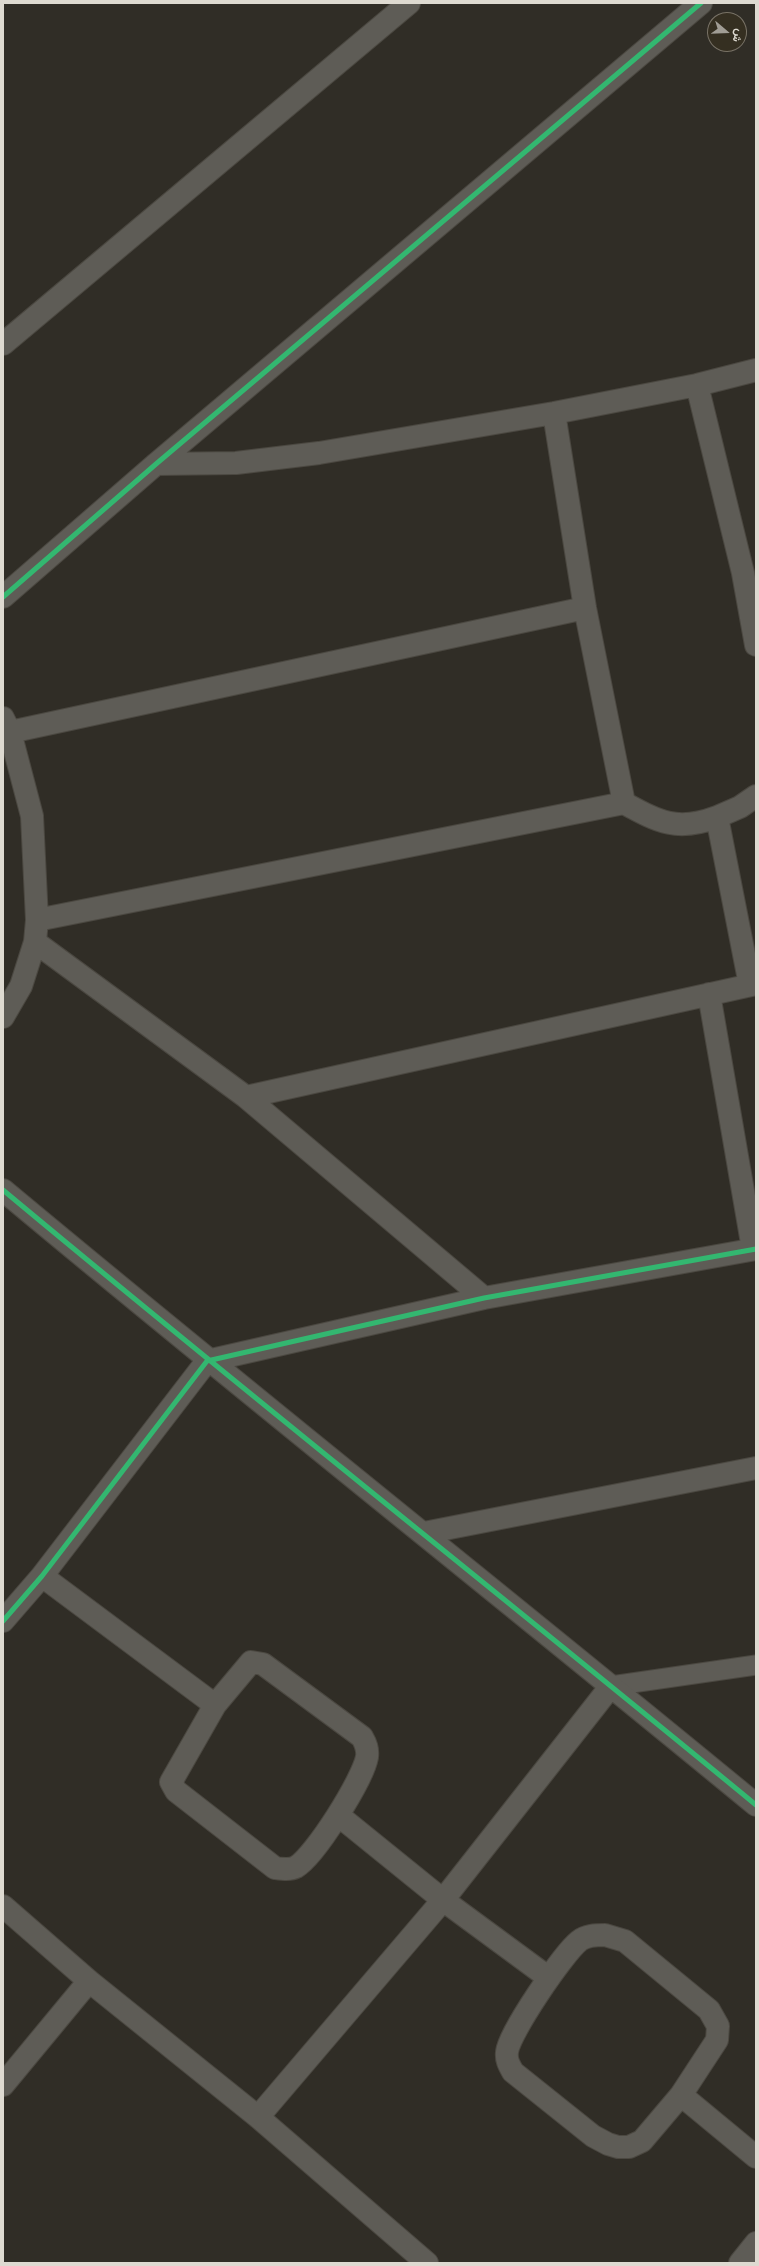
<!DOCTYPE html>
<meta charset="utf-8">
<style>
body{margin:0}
#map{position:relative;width:759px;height:2266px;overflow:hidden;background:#302d26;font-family:"Fira Sans",Vazirmatn,sans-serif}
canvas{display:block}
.frame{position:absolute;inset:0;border:4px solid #dedad1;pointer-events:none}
.north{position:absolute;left:707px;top:12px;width:40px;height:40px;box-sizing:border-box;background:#352f21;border:1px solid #797367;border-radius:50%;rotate:109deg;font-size:11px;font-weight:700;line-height:16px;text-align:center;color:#dedad1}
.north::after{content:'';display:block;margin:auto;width:14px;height:18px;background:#a19d95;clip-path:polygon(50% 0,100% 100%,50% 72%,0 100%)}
</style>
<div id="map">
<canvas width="759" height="2266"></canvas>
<div class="frame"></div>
<div class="north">ش</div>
</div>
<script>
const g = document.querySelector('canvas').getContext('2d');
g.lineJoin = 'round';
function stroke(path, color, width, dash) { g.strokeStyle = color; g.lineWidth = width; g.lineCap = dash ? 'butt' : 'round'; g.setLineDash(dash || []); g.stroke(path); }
const service = new Path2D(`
 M 611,1686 L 756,1665`);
const minor = new Path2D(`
 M 3,344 L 409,3
 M 697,385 L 743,573 L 756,645
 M 554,413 L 585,608 L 624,803 C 659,822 677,832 717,817 L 750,985
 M 156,464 L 236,463 L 319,453 L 554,413 L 697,385 L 756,370
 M 3,597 L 156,464 L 701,3
 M 3,718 L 10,732 L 32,816 L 37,920 L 35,942 L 21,986 L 3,1017
 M 10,732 L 585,608
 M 717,817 L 740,807 L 756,796
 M 37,920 L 624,803
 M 35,942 L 246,1097 L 484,1298
 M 709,994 L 753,1249
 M 246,1097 L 756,984
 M 3,1190 C 252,1398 506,1599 756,1805
 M 424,1533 L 756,1468
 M 42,1576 L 215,1705
 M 3,1621 L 42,1576 L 207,1361 L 484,1298 L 756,1249
 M 251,1662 L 263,1664 L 362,1737 C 366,1744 368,1749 367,1757 C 363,1779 315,1856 296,1867 C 290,1870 283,1869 275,1868 L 176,1791 L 171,1782 L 215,1705 Z
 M 338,1815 L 443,1900 L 549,1978
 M 3,1906 L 89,1981 L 258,2117 L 427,2263
 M 605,1935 L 625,1941 L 709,2010 L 718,2026 L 717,2040 L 681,2095 L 642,2141 L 629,2147 L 618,2147 L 608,2144 L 593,2136 L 513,2072 C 509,2065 506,2060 507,2052 C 509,2033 563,1954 579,1941 C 586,1935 596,1935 605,1935 Z
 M 3,2085 L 89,1981
 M 681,2095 L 756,2157
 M 258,2117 L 443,1900 L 611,1686
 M 740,2263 L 756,2243`);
const cycleway = new Path2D(`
 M 3,597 L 156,464 L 701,3
 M 3,1190 C 252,1398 506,1599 756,1805
 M 3,1621 L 42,1576 L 207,1361 L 484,1298 L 756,1249`);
stroke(service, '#4b4841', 21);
stroke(minor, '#4b4841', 24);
stroke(service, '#5e5c56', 19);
stroke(minor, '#5e5c56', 22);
stroke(cycleway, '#33b770', 5);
</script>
